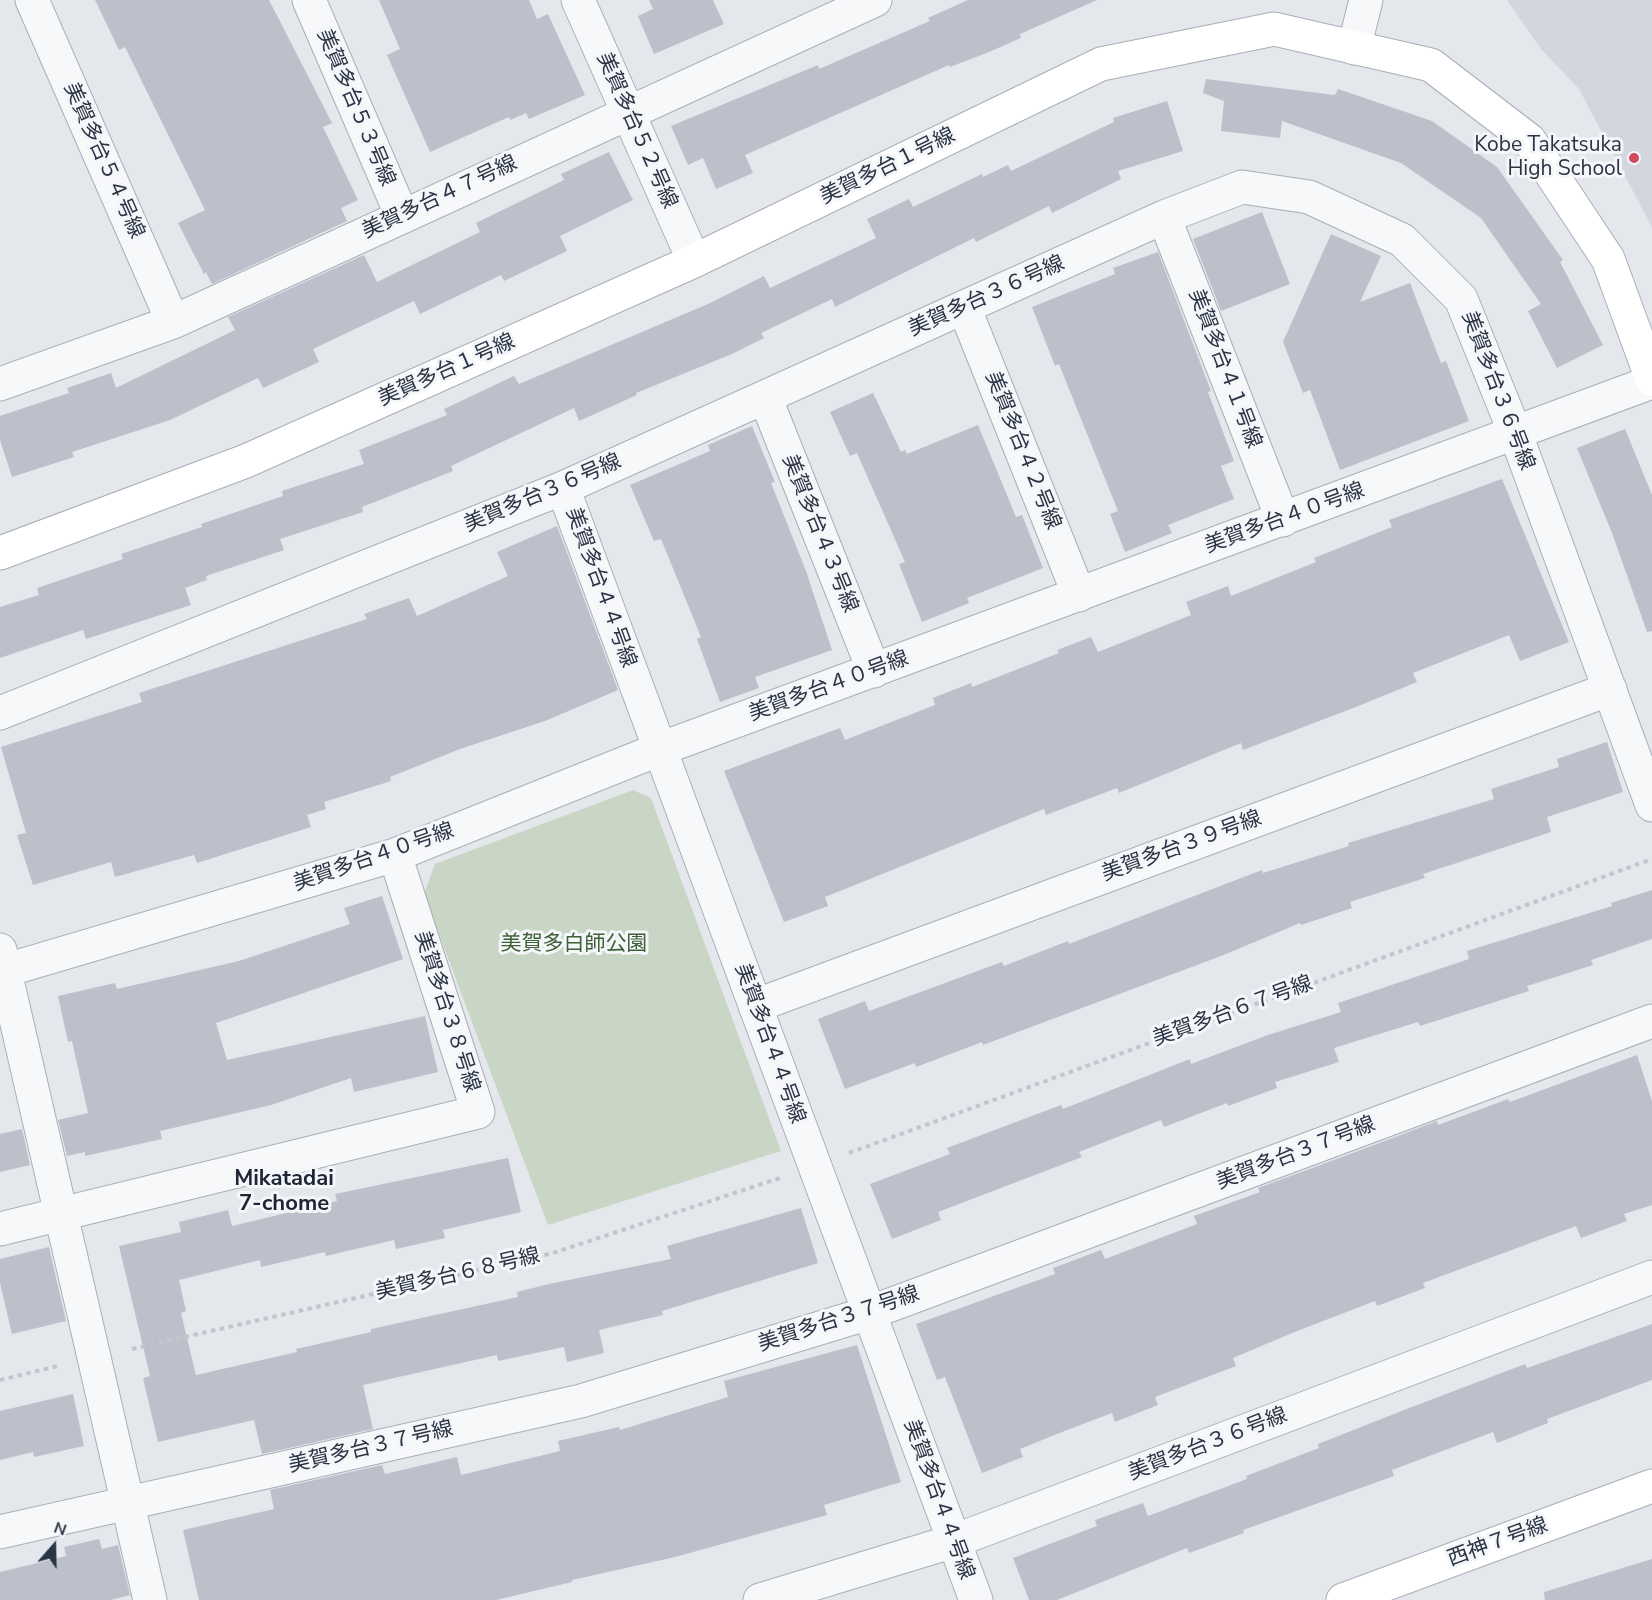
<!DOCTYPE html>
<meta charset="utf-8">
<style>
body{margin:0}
#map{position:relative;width:1652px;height:1600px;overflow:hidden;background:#e4e7ec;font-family:"Nunito Sans",sans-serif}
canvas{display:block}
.north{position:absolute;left:24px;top:1516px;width:60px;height:60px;-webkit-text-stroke:4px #f4f6f9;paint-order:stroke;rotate:20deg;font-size:16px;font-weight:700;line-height:24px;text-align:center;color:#2b3445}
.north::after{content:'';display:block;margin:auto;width:21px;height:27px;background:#2b3445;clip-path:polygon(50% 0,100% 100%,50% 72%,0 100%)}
</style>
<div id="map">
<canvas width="1652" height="1600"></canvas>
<div class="north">N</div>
</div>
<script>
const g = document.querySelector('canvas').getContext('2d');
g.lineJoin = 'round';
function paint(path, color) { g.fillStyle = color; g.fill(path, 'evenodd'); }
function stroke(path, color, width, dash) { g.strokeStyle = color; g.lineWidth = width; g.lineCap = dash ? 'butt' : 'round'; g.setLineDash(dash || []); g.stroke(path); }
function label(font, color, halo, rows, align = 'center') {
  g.font = font + ' "Nunito Sans","Noto Sans JP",sans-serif'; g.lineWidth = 6; g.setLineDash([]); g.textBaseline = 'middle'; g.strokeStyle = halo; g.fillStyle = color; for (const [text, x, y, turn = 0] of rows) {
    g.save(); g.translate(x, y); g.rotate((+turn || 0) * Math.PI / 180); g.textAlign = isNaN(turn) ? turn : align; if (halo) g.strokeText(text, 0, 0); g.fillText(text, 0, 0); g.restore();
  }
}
const built = new Path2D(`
 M 1507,0 L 1652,0 L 1652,227 L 1579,89 L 1541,49 Z`);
const green = new Path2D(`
 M 633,790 L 651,798 L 781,1151 L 548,1225 L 424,894 L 435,864 Z`);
const building = new Path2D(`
 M 95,0 L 269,0 L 332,123 L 323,127 L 358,200 L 341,208 L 347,221 L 212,284 L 206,272 L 204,274 L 178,223 L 205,210 L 125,47 L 119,50 Z
 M 379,0 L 529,0 L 537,19 L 548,14 L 585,95 L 529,119 L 526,113 L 510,120 L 509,117 L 430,152 L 387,55 L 400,49 Z
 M 649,0 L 713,0 L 724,24 L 654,54 L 638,16 L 653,9 Z
 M 968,0 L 1097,0 L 1020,34 L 1021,38 L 989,52 L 950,67 L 949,65 L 745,155 L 753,173 L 716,189 L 703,158 L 688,165 L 671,126 L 818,65 L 819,69 L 930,21 L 928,18 Z
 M 1206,79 L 1335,95 L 1338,89 L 1432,121 L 1497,167 L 1563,260 L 1560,262 L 1603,345 L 1557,368 L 1528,311 L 1541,304 L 1481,218 L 1401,163 L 1282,121 L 1280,138 L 1221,131 L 1224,101 L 1203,93 Z
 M 1167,101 L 1183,151 L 1118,171 L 1121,179 L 1052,213 L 1049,206 L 976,242 L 974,238 L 835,307 L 832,299 L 761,333 L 764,338 L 732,354 L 636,393 L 637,395 L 579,421 L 574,408 L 451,466 L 453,471 L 362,507 L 363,512 L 280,539 L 284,550 L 206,576 L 207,580 L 185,588 L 191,605 L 86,639 L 83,630 L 0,658 L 0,607 L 39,595 L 37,588 L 123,559 L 121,554 L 202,527 L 201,524 L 283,496 L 282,491 L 364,464 L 359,450 L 447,415 L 444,409 L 514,376 L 519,384 L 708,304 L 764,276 L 770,288 L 876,238 L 867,219 L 909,199 L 913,207 L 982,174 L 983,177 L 1008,165 L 1011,171 L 1114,122 L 1113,118 Z
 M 609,152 L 633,200 L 560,236 L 567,251 L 504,281 L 501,275 L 420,314 L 414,301 L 313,349 L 319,362 L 263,388 L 258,378 L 170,420 L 72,452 L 74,457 L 12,477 L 0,440 L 0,416 L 69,393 L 67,388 L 111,373 L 116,388 L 235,330 L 228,317 L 364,255 L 377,282 L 480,232 L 476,223 L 564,180 L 561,174 Z
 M 1262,212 L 1290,284 L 1221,311 L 1193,239 Z
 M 1331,234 L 1381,256 L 1360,302 L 1410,283 L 1441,363 L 1446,361 L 1469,421 L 1340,470 L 1310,390 L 1303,393 L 1283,342 Z
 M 1158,252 L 1211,391 L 1208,392 L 1234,461 L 1221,466 L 1234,499 L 1168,525 L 1172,533 L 1125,552 L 1110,514 L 1118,511 L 1059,364 L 1055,366 L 1032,307 L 1115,274 L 1113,268 Z
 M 873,393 L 901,452 L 905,450 L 907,454 L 978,425 L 1016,517 L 1022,515 L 1043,568 L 967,598 L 969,603 L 922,622 L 899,564 L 905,562 L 857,453 L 850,456 L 830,412 Z
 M 752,426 L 775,482 L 771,483 L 806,571 L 832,650 L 755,677 L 759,688 L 720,702 L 697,639 L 701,637 L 661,539 L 654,541 L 630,485 L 710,451 L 708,445 Z
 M 1625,429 L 1652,495 L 1652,631 L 1647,632 L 1612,533 L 1577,448 Z
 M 1502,479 L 1569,642 L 1520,661 L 1509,635 L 1413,673 L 1417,682 L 1356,707 L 1243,750 L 1241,743 L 1119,793 L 1117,788 L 1046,815 L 1044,809 L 825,897 L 828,906 L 784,922 L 724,771 L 840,728 L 845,740 L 935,705 L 933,698 L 971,683 L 972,687 L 1059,653 L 1057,650 L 1091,637 L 1098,652 L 1191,615 L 1186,602 L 1228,586 L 1231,596 L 1316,562 L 1314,558 L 1392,527 L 1389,520 Z
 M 557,526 L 618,690 L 545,721 L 460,749 L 390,777 L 391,781 L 324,802 L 326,809 L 307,815 L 311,827 L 197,863 L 194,855 L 115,877 L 111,862 L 33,885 L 17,835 L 26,833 L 1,747 L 142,702 L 139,693 L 367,619 L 364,614 L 409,598 L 417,616 L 508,576 L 497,552 Z
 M 1607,742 L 1623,792 L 1547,817 L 1551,832 L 1423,874 L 1425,878 L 1350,902 L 1352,908 L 1301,925 L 1300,923 L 1221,956 L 983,1045 L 982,1042 L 916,1067 L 915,1063 L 845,1089 L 818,1019 L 865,1001 L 869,1011 L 1002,962 L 1004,966 L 1068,941 L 1069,944 L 1262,870 L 1263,873 L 1349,846 L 1348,843 L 1494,799 L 1491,789 L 1559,767 L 1557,759 Z
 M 1652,890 L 1652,939 L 1591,960 L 1593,965 L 1527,986 L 1529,991 L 1420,1026 L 1418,1022 L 1334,1048 L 1339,1062 L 1275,1082 L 1277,1088 L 1228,1106 L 1227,1103 L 1164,1127 L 1161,1120 L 1079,1152 L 1082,1157 L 938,1212 L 941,1220 L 892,1239 L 870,1184 L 950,1154 L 947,1148 L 1061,1105 L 1063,1109 L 1190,1059 L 1191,1064 L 1268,1035 L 1341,1012 L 1338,1003 L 1469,959 L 1467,951 L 1612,906 L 1611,903 Z
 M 382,896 L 403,959 L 216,1023 L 227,1060 L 425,1016 L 438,1072 L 354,1092 L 351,1078 L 271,1105 L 160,1131 L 162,1139 L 85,1156 L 85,1152 L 67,1156 L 58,1120 L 88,1113 L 72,1041 L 68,1042 L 58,996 L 115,983 L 117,989 L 239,961 L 350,924 L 344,908 Z
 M 1637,1055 L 1652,1101 L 1652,1205 L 1624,1214 L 1627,1221 L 1581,1238 L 1576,1226 L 1423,1283 L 1425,1288 L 1377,1306 L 1375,1301 L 1292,1333 L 1233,1358 L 1236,1366 L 1155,1397 L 1158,1405 L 1115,1422 L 1112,1413 L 1062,1432 L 1020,1449 L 1023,1457 L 982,1473 L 945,1377 L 937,1380 L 916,1324 L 1055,1274 L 1053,1268 L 1101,1250 L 1105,1259 L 1197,1224 L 1194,1216 L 1260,1192 L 1258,1188 L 1369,1147 L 1437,1121 L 1438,1125 L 1508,1099 L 1510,1102 Z
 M 22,1129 L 30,1165 L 0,1172 L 0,1134 Z
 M 508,1158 L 521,1212 L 443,1230 L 445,1238 L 396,1249 L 394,1240 L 326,1256 L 325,1252 L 261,1267 L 260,1260 L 179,1280 L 186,1311 L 181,1313 L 196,1375 L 297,1352 L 296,1349 L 371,1332 L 371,1329 L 518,1297 L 517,1292 L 549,1284 L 671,1259 L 667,1246 L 801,1208 L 818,1263 L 662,1311 L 663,1315 L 599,1330 L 604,1353 L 567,1362 L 564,1347 L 498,1361 L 497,1355 L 363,1385 L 373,1429 L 262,1454 L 254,1420 L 158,1442 L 143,1378 L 150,1376 L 119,1246 L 181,1232 L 179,1222 L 228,1210 L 232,1226 L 337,1201 L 335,1194 Z
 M 49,1247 L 66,1321 L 12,1334 L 0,1283 L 0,1259 Z
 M 1652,1324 L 1652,1380 L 1547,1419 L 1548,1423 L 1497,1443 L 1493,1432 L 1392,1470 L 1394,1476 L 1243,1530 L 1244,1533 L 1189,1553 L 1187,1548 L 1057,1600 L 1029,1600 L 1013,1558 L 1097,1526 L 1095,1520 L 1143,1503 L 1148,1516 L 1247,1479 L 1246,1476 L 1319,1448 L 1318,1444 L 1404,1410 L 1525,1364 L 1527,1368 Z
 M 857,1345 L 901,1482 L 824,1505 L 827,1515 L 675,1557 L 572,1580 L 572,1582 L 496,1600 L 199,1600 L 183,1530 L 274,1509 L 270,1490 L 382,1465 L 385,1474 L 457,1457 L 461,1475 L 560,1451 L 558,1441 L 619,1427 L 620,1430 L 728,1397 L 724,1381 Z
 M 73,1394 L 84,1446 L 34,1457 L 33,1452 L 0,1460 L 0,1411 Z
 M 99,1539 L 102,1549 L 118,1545 L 130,1595 L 111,1600 L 0,1600 L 0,1572 L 66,1556 L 64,1547 Z
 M 1652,1559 L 1652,1600 L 1545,1600 L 1544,1592 Z`);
const path = new Path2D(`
 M 849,1153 L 1652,859
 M 132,1349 L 553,1253 L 780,1178
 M 0,1380 L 58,1366`);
const street = new Path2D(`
 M 32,0 L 173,322
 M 309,0 L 402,216
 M 578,0 L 694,261
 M 1354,48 L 1366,0
 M 1164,217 L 1283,520
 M 964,307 L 1079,595
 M 0,384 L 173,322 L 875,0
 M 765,397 L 874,671
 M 563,488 L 976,1600
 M 0,713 L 563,488 L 1164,217 L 1242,187 L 1309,197 L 1402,240 L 1461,299 L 1516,435 L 1652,805
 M 0,950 L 150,1600
 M 0,972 L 395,855 L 660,749 L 1652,382
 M 755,1006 L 1610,689
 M 0,1229 L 478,1112 L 395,855
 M 0,1532 L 581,1401 L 869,1313 L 1652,1021
 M 760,1600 L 954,1541 L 1652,1277`);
const secondary = new Path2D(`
 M 0,553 L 246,461 L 694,261 L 1101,64 L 1274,29 L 1431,65 L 1529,140 L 1608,259 L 1652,379
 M 1343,1600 L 1652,1486`);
const markers = [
 [1634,158,6,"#d1495b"]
];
const streetNames = [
 ["美賀多台５３号線",355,108,67],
 ["美賀多台５２号線",636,131,66],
 ["美賀多台５４号線",103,161,66],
 ["美賀多台１号線",888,167,-26],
 ["美賀多台４７号線",440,198,-25],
 ["美賀多台３６号線",987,297,-24],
 ["美賀多台４１号線",1224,369,69],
 ["美賀多台１号線",447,371,-24],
 ["美賀多台３６号線",1497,391,69],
 ["美賀多台４２号線",1022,451,68],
 ["美賀多台３６号線",543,494,-23],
 ["美賀多台４０号線",1285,519,-20],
 ["美賀多台４３号線",819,534,68],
 ["美賀多台４４号線",600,588,70],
 ["美賀多台４０号線",829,687,-20],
 ["美賀多台３９号線",1182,847,-20],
 ["美賀多台４０号線",374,858,-19],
 ["美賀多台３８号線",446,1012,72],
 ["美賀多台６７号線",1233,1012,-20],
 ["美賀多台４４号線",769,1044,70],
 ["美賀多台３７号線",1296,1154,-21],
 ["美賀多台６８号線",458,1275,-13],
 ["美賀多台３７号線",839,1320,-18],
 ["美賀多台３６号線",1208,1445,-21],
 ["美賀多台３７号線",371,1448,-13],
 ["美賀多台４４号線",938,1500,70],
 ["西神７号線",1498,1543,-20]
];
const poiNames = [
 ["Kobe Takatsuka",1622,146],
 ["High School",1622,170]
];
const parkNames = [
 ["美賀多白師公園",574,945]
];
const neighbourhoodNames = [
 ["Mikatadai",284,1180],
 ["7-chome",284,1205]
];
paint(built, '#d2d6de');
paint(green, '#c9d6c5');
paint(building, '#bbc0ca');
stroke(street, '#a9aeb7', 35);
stroke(secondary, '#a9aeb7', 35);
stroke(path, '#c2c5cb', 4, [4.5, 4.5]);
stroke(street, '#f7f8fa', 33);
stroke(secondary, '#fff', 33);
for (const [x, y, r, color] of markers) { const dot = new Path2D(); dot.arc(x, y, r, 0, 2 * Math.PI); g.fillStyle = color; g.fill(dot); stroke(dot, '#f4f6f9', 2); }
label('21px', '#2b3445', '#f4f6f9', streetNames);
label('21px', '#2b3445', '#f4f6f9', poiNames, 'right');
label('21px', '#3f6138', '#f4f6f9', parkNames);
label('bold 22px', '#1d2536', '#f4f6f9', neighbourhoodNames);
</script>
